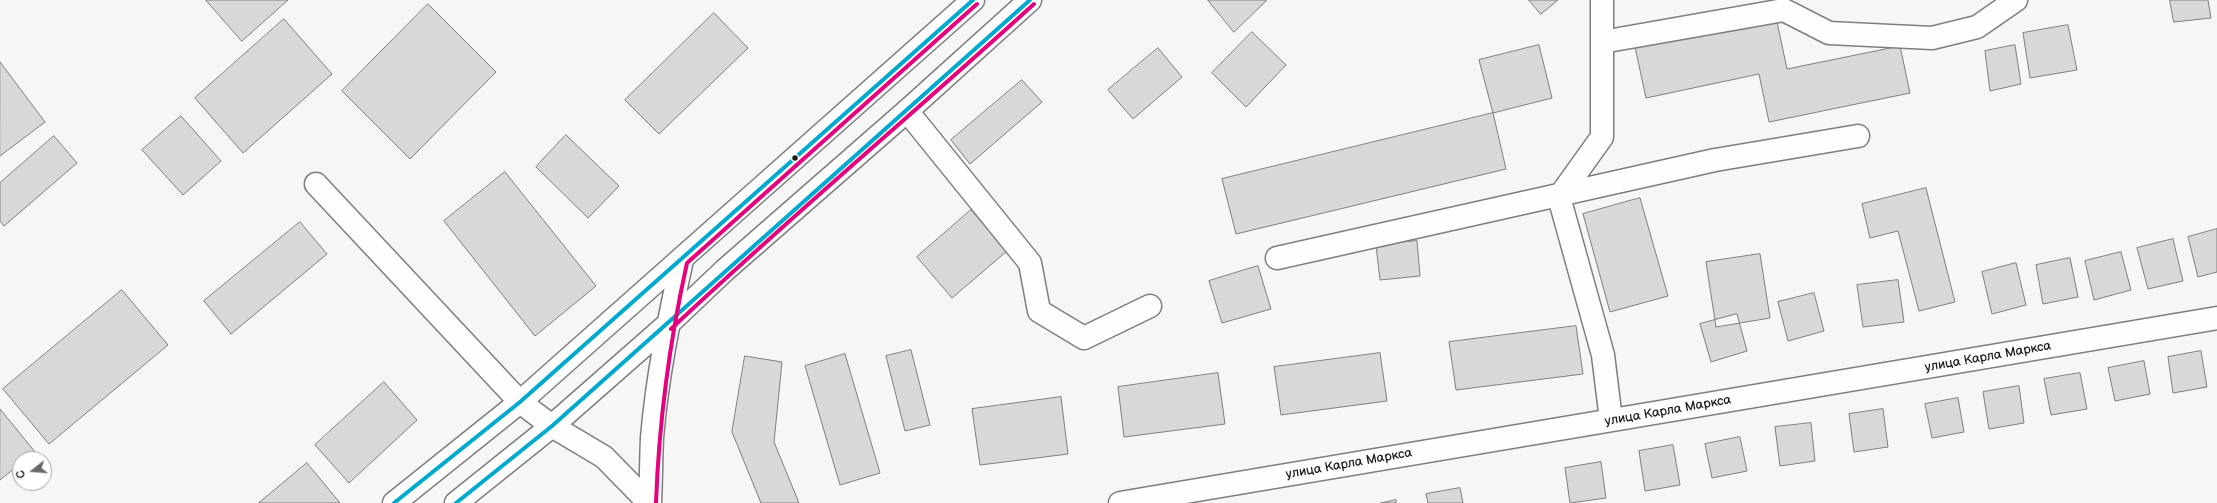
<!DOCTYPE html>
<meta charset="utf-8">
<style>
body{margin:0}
#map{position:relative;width:2217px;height:503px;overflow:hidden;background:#f6f6f6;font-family:"Balsamiq Sans",sans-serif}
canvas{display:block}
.north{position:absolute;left:12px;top:451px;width:40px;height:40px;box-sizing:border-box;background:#fff;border:1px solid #a4a4a4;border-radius:50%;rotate:253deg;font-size:11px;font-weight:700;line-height:16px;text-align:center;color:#1c1c1c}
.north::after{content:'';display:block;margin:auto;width:14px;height:18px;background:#686868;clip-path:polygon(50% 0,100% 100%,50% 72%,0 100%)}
</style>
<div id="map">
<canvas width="2217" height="503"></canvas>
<div class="north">С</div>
</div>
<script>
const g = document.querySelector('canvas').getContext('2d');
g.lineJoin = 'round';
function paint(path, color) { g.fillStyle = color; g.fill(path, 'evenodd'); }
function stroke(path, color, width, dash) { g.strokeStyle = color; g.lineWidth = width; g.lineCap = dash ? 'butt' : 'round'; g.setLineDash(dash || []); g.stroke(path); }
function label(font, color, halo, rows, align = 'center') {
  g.font = font + ' "Balsamiq Sans",sans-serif'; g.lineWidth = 3; g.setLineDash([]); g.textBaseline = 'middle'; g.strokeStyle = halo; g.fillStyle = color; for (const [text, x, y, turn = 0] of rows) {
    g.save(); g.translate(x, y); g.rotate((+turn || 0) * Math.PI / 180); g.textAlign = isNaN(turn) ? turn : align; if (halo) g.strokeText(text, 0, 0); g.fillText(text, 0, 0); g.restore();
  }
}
const building = new Path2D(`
 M 206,0 L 288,0 L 242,41 Z
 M 1208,0 L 1266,0 L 1266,1 L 1234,32 Z
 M 1529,0 L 1558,0 L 1541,14 Z
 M 2170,0 L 2208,0 L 2211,18 L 2174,22 Z
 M 428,4 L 496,72 L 410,159 L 342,91 Z
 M 714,13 L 748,48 L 659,134 L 625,100 Z
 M 1776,17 L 1787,69 L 1900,46 L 1910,93 L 1769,122 L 1759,74 L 1646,98 L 1635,47 Z
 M 284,19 L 332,74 L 243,153 L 195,98 Z
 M 2068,25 L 2077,70 L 2030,78 L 2023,33 Z
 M 1252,32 L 1286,65 L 1246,107 L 1212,73 Z
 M 1539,45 L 1552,98 L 1493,113 L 1479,60 Z
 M 2015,45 L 2021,84 L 1990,91 L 1985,51 Z
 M 1158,48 L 1182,77 L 1133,119 L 1108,90 Z
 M 0,62 L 45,122 L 0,156 Z
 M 1022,80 L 1042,102 L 970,164 L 951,140 Z
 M 1493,113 L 1506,169 L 1236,234 L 1222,179 Z
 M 181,116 L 221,161 L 183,195 L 142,150 Z
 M 566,135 L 619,186 L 588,218 L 536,167 Z
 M 54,136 L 77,163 L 4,226 L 0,221 L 0,183 Z
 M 505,172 L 596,286 L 535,336 L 444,221 Z
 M 1926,188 L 1955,302 L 1919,311 L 1898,231 L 1870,238 L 1862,204 Z
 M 1640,198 L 1668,296 L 1610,312 L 1583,214 Z
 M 971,210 L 1007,251 L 952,298 L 917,257 Z
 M 300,222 L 327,254 L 231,334 L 204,301 Z
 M 2217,229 L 2217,272 L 2198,277 L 2188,237 Z
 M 2173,239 L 2183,281 L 2148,289 L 2137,248 Z
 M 1417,241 L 1420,276 L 1380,280 L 1376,245 Z
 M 2121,252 L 2131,290 L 2094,300 L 2085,261 Z
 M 1760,254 L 1770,318 L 1716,327 L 1706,262 Z
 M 2070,258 L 2078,297 L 2043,304 L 2036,265 Z
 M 2016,263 L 2026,305 L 1992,314 L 1982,272 Z
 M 1258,266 L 1271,309 L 1222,323 L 1209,281 Z
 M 1898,280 L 1904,322 L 1863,327 L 1857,285 Z
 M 122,290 L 168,345 L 49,444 L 3,389 Z
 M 1814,293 L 1824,331 L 1788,341 L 1778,302 Z
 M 1737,314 L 1747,351 L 1711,362 L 1700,324 Z
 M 1576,326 L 1583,374 L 1456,390 L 1449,342 Z
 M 911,350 L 930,425 L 905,431 L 886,356 Z
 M 2201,351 L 2207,387 L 2173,393 L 2168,357 Z
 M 1380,353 L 1387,401 L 1281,415 L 1274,367 Z
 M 845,354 L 880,473 L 840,485 L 805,366 Z
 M 745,356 L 782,362 L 774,442 L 799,503 L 761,503 L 732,432 Z
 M 2144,361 L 2150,394 L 2115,401 L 2108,368 Z
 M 1218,373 L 1225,424 L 1124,437 L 1118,387 Z
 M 2080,373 L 2087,409 L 2051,415 L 2044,379 Z
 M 384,382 L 417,420 L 349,483 L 315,445 Z
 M 2019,386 L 2024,423 L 1989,429 L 1983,392 Z
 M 1061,397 L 1068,454 L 980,465 L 972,409 Z
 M 1958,398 L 1964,432 L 1932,438 L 1925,404 Z
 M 0,409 L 35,452 L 26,459 L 20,459 L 20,464 L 0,480 Z
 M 1883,409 L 1888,447 L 1854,452 L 1849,414 Z
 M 1811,423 L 1815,461 L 1780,466 L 1775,427 Z
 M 1740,437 L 1747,471 L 1712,478 L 1705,444 Z
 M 1673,445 L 1680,485 L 1645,491 L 1639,451 Z
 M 1601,462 L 1606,498 L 1570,503 L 1565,468 Z
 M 307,463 L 340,503 L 259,503 Z
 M 1460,488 L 1463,503 L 1428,503 L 1426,494 Z
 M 1396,500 L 1396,503 L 1381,503 Z`);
const minor = new Path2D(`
 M 1602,0 L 1602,137 L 1559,197 L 1603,355 L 1611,420
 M 1602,42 L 1784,10 L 1829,33 L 1932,38 L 1977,27 L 2016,0
 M 907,111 L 1030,263 L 1039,311 L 1084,338 L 1150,306
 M 316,184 L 520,402 L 552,426 L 604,457 L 649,503
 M 1277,258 L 1715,160 L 1858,136
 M 1120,503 L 2217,318`);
const major = new Path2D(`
 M 394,503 L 520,402 L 973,0
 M 456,503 L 552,426 L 667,325 L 725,270 L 907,111 L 1030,0
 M 650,503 C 651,482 651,460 652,438 C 657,378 669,319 682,260`);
const bus1 = new Path2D(`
 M 394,503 L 520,402 L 973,0
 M 456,503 L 552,426 L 1030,0`);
const bus2 = new Path2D(`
 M 671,329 C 789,218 914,113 1034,4
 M 656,503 C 659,420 669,344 687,263 L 977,4`);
const markers = [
 [795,158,3.5,"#1c1c1c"]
];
const streetNames = [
 ["улица Карла Маркса",1988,357,-10],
 ["улица Карла Маркса",1668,411,-10],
 ["улица Карла Маркса",1349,464,-10]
];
paint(building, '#d8d8d8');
stroke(building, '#7e7e7e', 1);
stroke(minor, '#7e7e7e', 25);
stroke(major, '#7e7e7e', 25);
stroke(minor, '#fefefe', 22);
stroke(major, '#fefefe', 22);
stroke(bus1, '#00a9ce', 4);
stroke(bus2, '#e5007d', 4);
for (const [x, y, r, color] of markers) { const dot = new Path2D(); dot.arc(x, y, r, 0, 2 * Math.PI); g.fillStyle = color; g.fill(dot); stroke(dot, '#fff', 1.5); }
label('13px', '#1c1c1c', '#fff', streetNames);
</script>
